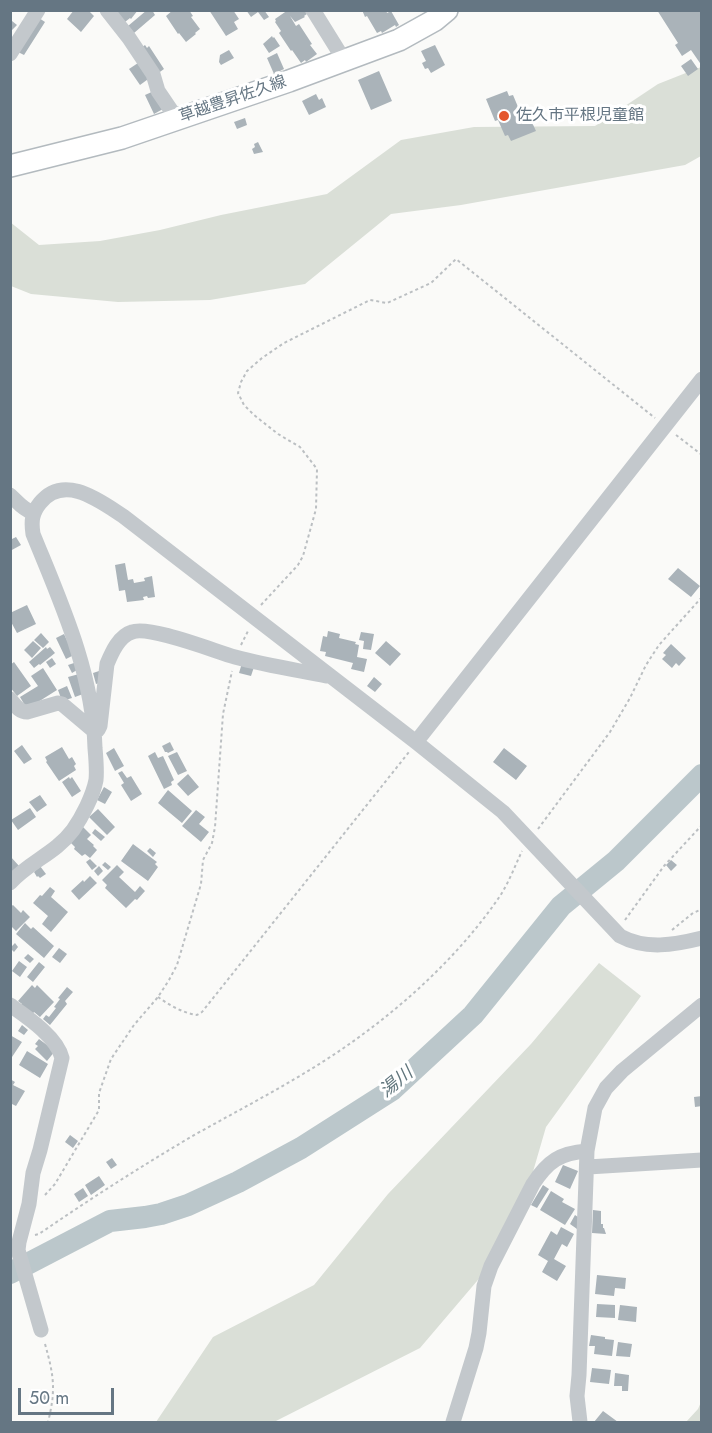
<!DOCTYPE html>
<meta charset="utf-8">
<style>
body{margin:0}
#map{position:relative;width:712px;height:1433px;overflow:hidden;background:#fafaf8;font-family:Jost,sans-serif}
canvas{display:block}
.frame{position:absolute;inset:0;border:12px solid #657683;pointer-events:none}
.scale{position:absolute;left:18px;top:1388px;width:96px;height:27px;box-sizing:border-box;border:3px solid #657683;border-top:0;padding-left:8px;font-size:18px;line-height:21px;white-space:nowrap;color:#657683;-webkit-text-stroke:4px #fff;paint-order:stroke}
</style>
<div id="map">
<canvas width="712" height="1433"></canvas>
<div class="frame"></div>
<div class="scale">50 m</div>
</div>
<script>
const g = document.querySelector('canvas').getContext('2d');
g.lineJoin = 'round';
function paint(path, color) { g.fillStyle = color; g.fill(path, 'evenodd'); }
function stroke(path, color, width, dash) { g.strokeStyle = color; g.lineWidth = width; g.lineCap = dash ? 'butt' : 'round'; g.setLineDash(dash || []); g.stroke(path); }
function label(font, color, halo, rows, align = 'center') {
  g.font = font + ' Jost,"Noto Sans JP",sans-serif'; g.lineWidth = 6; g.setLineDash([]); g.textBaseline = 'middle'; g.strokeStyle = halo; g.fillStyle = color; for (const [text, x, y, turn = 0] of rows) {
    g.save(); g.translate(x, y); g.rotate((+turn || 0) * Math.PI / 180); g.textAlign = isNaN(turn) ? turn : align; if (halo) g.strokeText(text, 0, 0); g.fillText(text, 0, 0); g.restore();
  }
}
const green = new Path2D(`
 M 701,67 L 701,156 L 685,165 L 461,205 L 391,214 L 305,284 L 210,300 L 118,302 L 31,294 L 11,286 L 10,222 L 39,245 L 100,241 L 160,230 L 221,215 L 327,194 L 401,140 L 474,127 L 595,126 L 658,84 Z
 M 599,963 L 641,996 L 546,1127 L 523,1206 L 483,1274 L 420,1348 L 274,1422 L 156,1422 L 213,1337 L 314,1285 L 388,1194 L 531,1044 Z
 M 701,1402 L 701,1422 L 686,1422 L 698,1409 Z`);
const river = new Path2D(`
 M 10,1273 L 110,1221 L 145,1217 L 161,1214 L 188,1205 L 238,1182 L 301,1148 L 392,1090 L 473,1015 L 561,906 L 616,861 L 702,775`);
const building = new Path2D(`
 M 74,10 L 88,10 L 94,16 L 81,32 L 67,19 Z
 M 113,10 L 138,10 L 131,19 L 130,18 L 125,22 Z
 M 147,10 L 152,10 L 155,15 L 134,33 L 128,26 Z
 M 173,10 L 189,10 L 193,16 L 191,17 L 200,29 L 195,33 L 196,34 L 186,42 L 179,33 L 178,34 L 166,16 Z
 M 209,10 L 233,10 L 239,19 L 234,22 L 238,29 L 226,36 Z
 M 246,10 L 264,10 L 269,17 L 264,20 L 258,12 L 251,17 Z
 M 288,10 L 304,10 L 307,14 L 304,16 L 305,17 L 295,22 L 290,16 L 296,26 L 299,24 L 312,44 L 310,45 L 317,54 L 306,62 L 305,60 L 301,63 L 292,50 L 291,51 L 279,33 L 281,31 L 275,22 L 276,21 L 275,19 Z
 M 362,10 L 386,10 L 387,13 L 391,11 L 399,25 L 396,27 L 395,25 L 382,33 L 381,31 L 377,33 L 367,16 L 365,17 Z
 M 657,10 L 702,10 L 702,66 L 691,50 L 682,56 L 675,45 L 678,43 Z
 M 39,18 L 45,22 L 24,55 L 18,52 Z
 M 12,21 L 17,25 L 10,32 L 10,24 Z
 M 272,36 L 273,38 L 274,37 L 280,46 L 269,53 L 263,44 Z
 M 145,45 L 147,48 L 149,46 L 164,69 L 157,74 L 141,48 Z
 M 435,45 L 445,65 L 431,73 L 428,68 L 425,69 L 422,63 L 426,61 L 421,51 Z
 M 229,50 L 234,58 L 221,65 L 219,62 L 220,55 Z
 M 277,53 L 284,69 L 274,74 L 267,58 Z
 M 691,59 L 698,69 L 688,76 L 681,66 Z
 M 141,61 L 151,77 L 140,85 L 129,69 Z
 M 379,71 L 392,101 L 371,110 L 358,80 Z
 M 154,91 L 163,109 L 154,114 L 145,95 Z
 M 507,91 L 509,96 L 513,95 L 521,114 L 516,116 L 518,121 L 529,116 L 536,131 L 511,141 L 508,135 L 505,136 L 498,120 L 495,121 L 486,99 Z
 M 316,94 L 319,100 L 322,98 L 326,107 L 309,115 L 302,101 Z
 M 245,118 L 247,125 L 237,129 L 234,122 Z
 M 258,142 L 263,152 L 254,154 L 252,149 L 255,147 L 254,144 Z
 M 16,537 L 21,545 L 10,551 L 10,540 Z
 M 125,563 L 128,580 L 133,579 L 134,583 L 145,581 L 144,578 L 152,576 L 155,597 L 148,598 L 147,596 L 143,597 L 144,600 L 127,602 L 125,590 L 119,591 L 115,565 Z
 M 678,568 L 700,586 L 691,597 L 668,579 Z
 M 27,605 L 36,624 L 17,633 L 10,620 L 10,613 Z
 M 328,631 L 340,634 L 339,638 L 356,642 L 355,644 L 359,645 L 357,657 L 367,659 L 364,672 L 351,669 L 353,663 L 325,656 L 326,652 L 320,651 L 323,636 L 327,637 Z
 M 361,632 L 374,634 L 371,650 L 363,649 L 364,641 L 359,640 Z
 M 41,633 L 49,642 L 43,648 L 34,640 Z
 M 64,634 L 74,655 L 66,659 L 56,638 Z
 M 33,641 L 41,648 L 32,658 L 24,650 Z
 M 386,641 L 401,654 L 390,666 L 375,653 Z
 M 671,644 L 686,658 L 679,666 L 676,663 L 672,668 L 662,659 L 666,655 L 663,653 Z
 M 46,647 L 47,649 L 50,647 L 55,653 L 40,665 L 39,664 L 34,668 L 29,662 Z
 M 52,658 L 56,664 L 50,668 L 46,662 Z
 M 14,662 L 31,686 L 17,696 L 10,687 L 10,665 Z
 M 74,663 L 77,670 L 72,673 L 68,665 Z
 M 242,663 L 254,667 L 251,676 L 239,673 Z
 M 43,668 L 57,690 L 27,709 L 20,697 L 38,686 L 31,676 Z
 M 99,671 L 102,682 L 96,684 L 93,673 Z
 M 79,674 L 83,694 L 75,697 L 68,677 Z
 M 374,677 L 382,684 L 375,692 L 367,686 Z
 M 67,686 L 72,698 L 62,701 L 58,690 Z
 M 170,742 L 174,750 L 168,753 L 167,752 L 165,752 L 162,746 Z
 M 22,745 L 32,759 L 24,764 L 14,751 Z
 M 62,747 L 69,759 L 72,757 L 76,764 L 74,766 L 76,770 L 59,781 L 46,762 L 47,761 L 45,757 Z
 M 114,748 L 124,766 L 115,771 L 106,753 Z
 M 504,748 L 527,766 L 516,780 L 493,762 Z
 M 155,752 L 158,758 L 163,756 L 174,780 L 171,782 L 172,785 L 164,789 L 148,756 Z
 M 177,752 L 187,771 L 178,775 L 168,756 Z
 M 122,771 L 127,778 L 131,776 L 142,794 L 131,801 L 121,785 L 124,783 L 118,773 Z
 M 188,774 L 199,787 L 188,796 L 177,784 Z
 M 69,777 L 70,779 L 72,777 L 81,791 L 72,797 L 62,782 Z
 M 104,787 L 112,792 L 105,804 L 97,800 Z
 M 168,790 L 192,811 L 182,823 L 158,803 Z
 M 40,795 L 47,805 L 37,812 L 29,802 Z
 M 30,808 L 36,817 L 18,830 L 11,820 Z
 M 98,809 L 115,827 L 107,835 L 89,817 Z
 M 196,810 L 205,817 L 199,824 L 209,832 L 201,842 L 182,826 Z
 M 83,827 L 91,835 L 87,839 L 94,845 L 93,846 L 97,850 L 90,858 L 85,854 L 82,856 L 74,849 L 75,847 L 70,842 Z
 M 95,829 L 105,837 L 101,841 L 92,833 Z
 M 133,844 L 157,862 L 155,864 L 158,867 L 148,881 L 121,861 Z
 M 150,848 L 156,853 L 153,857 L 147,851 Z
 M 10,856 L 20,867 L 10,874 Z
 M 90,859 L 97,866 L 92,870 L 86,862 Z
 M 671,860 L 677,865 L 671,871 L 666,865 Z
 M 105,862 L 111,867 L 108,870 L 102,865 Z
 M 117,865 L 124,872 L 119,877 L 135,892 L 140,886 L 145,891 L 137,900 L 135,899 L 126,908 L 105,888 L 107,885 L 102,880 Z
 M 40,866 L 46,874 L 40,878 L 38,876 L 37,877 L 34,872 Z
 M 99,866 L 103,871 L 98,876 L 94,871 Z
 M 90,876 L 97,883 L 79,900 L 71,891 L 83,880 L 84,882 Z
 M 50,887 L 55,891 L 51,897 L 68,912 L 51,932 L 42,924 L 48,916 L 33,903 L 40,895 L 42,896 Z
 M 13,905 L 21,913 L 23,910 L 30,917 L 16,931 L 10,925 L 10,907 Z
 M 25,923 L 31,929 L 33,927 L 54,946 L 44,958 L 16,934 Z
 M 15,943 L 18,947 L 14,952 L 10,948 Z
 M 59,948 L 67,954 L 60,963 L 52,957 Z
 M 28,954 L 34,959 L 30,963 L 24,958 Z
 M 19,961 L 27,967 L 20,977 L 12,971 Z
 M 39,962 L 45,967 L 33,982 L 27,977 Z
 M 32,985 L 35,988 L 37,985 L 54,1002 L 40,1017 L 34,1012 L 32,1015 L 21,1005 L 22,1004 L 18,1001 Z
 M 67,987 L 73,992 L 65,1001 L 67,1004 L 50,1025 L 43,1019 L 46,1015 L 49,1017 L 56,1008 L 54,1007 L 60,999 L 58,998 Z
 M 22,1025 L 28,1030 L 24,1035 L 18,1031 Z
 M 10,1035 L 22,1042 L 10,1060 Z
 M 39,1039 L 55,1051 L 47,1061 L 35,1049 L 38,1046 L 35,1044 Z
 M 27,1051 L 48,1064 L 40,1078 L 19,1065 Z
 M 10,1079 L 15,1082 L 13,1085 L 25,1091 L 16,1106 L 10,1103 Z
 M 702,1096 L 702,1106 L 695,1107 L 694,1097 Z
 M 70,1135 L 78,1141 L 73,1148 L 65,1142 Z
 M 112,1158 L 117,1165 L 111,1169 L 106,1162 Z
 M 563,1165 L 578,1171 L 570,1189 L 555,1182 Z
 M 99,1176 L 105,1185 L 91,1195 L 85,1185 Z
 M 543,1185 L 549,1189 L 537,1208 L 531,1205 Z
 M 83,1188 L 88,1196 L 79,1202 L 74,1194 Z
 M 551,1191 L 564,1199 L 562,1202 L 575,1209 L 565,1225 L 540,1210 Z
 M 593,1210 L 601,1211 L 601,1224 L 603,1224 L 603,1228 L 604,1228 L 606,1234 L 592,1233 Z
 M 575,1215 L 578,1217 L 577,1229 L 570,1224 Z
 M 561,1227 L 574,1234 L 567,1247 L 562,1244 L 554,1259 L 566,1266 L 557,1281 L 542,1272 L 548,1261 L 538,1255 L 551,1231 L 557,1235 Z
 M 597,1275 L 626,1278 L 625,1289 L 615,1288 L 614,1296 L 595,1294 Z
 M 597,1304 L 615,1305 L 615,1318 L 596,1317 Z
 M 620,1305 L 637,1307 L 636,1322 L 618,1320 Z
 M 591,1335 L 605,1337 L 605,1339 L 614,1340 L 612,1356 L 594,1354 L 595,1346 L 589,1346 Z
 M 618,1342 L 632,1344 L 630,1357 L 616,1356 Z
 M 592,1368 L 611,1370 L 609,1384 L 590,1382 Z
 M 615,1373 L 629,1375 L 628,1391 L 622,1391 L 622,1386 L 614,1386 Z
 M 45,1393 L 47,1399 L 41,1401 L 39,1395 Z
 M 603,1411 L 618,1422 L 594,1422 Z`);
const path = new Path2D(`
 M 676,435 L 702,455
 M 261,605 L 298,565 L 303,556 L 316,509 L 317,469 L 300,447 L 278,434 L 254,415 L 244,405 L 238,393 L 241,382 L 247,371 L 262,358 L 284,343 L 370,300 L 387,303 L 431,283 L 456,259 L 655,418
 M 241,645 L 249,629
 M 538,829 L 610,732 L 630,698 L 646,665 L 659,645 L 702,597
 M 625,920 L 664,866 L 702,825
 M 672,930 L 693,913 L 702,909
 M 158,997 C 169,1005 183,1013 197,1015 L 202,1012 L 409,752
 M 45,1195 L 55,1184 L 99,1110 L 99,1093 L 111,1059 L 134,1025 L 158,997 L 169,980 L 177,965 L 201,884 L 203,860 L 212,843 L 215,827 L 223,714 L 232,671
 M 35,1235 L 39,1234 C 90,1199 143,1165 196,1134 C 232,1114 268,1095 303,1074 C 377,1030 451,968 500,896 C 509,882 515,866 522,851
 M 45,1344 C 54,1376 56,1390 48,1422`);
const minor = new Path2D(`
 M 107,10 L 129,38 L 153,74 L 158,91 L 177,119
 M 313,10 L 344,60
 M 10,54 L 38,10
 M 10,495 C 19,503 21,508 33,513
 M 10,699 C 15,705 19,712 27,712 L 58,703 L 62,704 L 94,731 L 98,730 L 100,726 L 107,664 C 112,652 119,636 132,632 C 149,625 214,651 235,657 C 265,665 296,670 326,676
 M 416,742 L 702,379
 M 10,883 C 30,861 55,854 73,830 C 82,817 93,796 96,780 C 97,770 96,759 95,748 C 93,672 61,603 33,534 C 31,521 32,513 40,503 C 64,473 100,501 123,516 L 416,742 L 503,812 L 620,936 C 646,950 674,945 702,938
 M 10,1005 C 27,1017 57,1037 62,1058 L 40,1150 L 33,1173 L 29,1204 L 19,1242 L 18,1250 L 41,1330
 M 588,1167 L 702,1160
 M 453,1422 L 476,1348 L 479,1333 L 484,1286 L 491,1266 L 533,1184 C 548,1161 560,1153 587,1151
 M 580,1422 L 577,1396 L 579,1375 L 587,1151 L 595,1108 L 606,1088 L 622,1071 L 702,1005`);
const secondary = new Path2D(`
 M 10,166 L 122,138 L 289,81 L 399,40 L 435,20 L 447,10`);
const markers = [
 [504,116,6,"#e4572e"]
];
const streetNames = [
 ["草越豊昇佐久線",233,100,-19]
];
const poiNames = [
 ["佐久市平根児童館",516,116]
];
const waterNames = [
 ["湯川",397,1083,-39]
];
paint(green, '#dadfd7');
stroke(river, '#bbc7cb', 22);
paint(building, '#aab3b9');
stroke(secondary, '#b3babf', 24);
stroke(path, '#bbbfc2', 2, [3, 3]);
stroke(minor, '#c3c8cc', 15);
stroke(secondary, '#fff', 21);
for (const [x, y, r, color] of markers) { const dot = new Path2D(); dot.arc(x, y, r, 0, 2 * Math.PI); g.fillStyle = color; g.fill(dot); stroke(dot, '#fff', 2); }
label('16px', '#657683', '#fff', streetNames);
label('16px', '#657683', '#fff', poiNames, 'left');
label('italic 18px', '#60757c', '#fff', waterNames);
</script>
